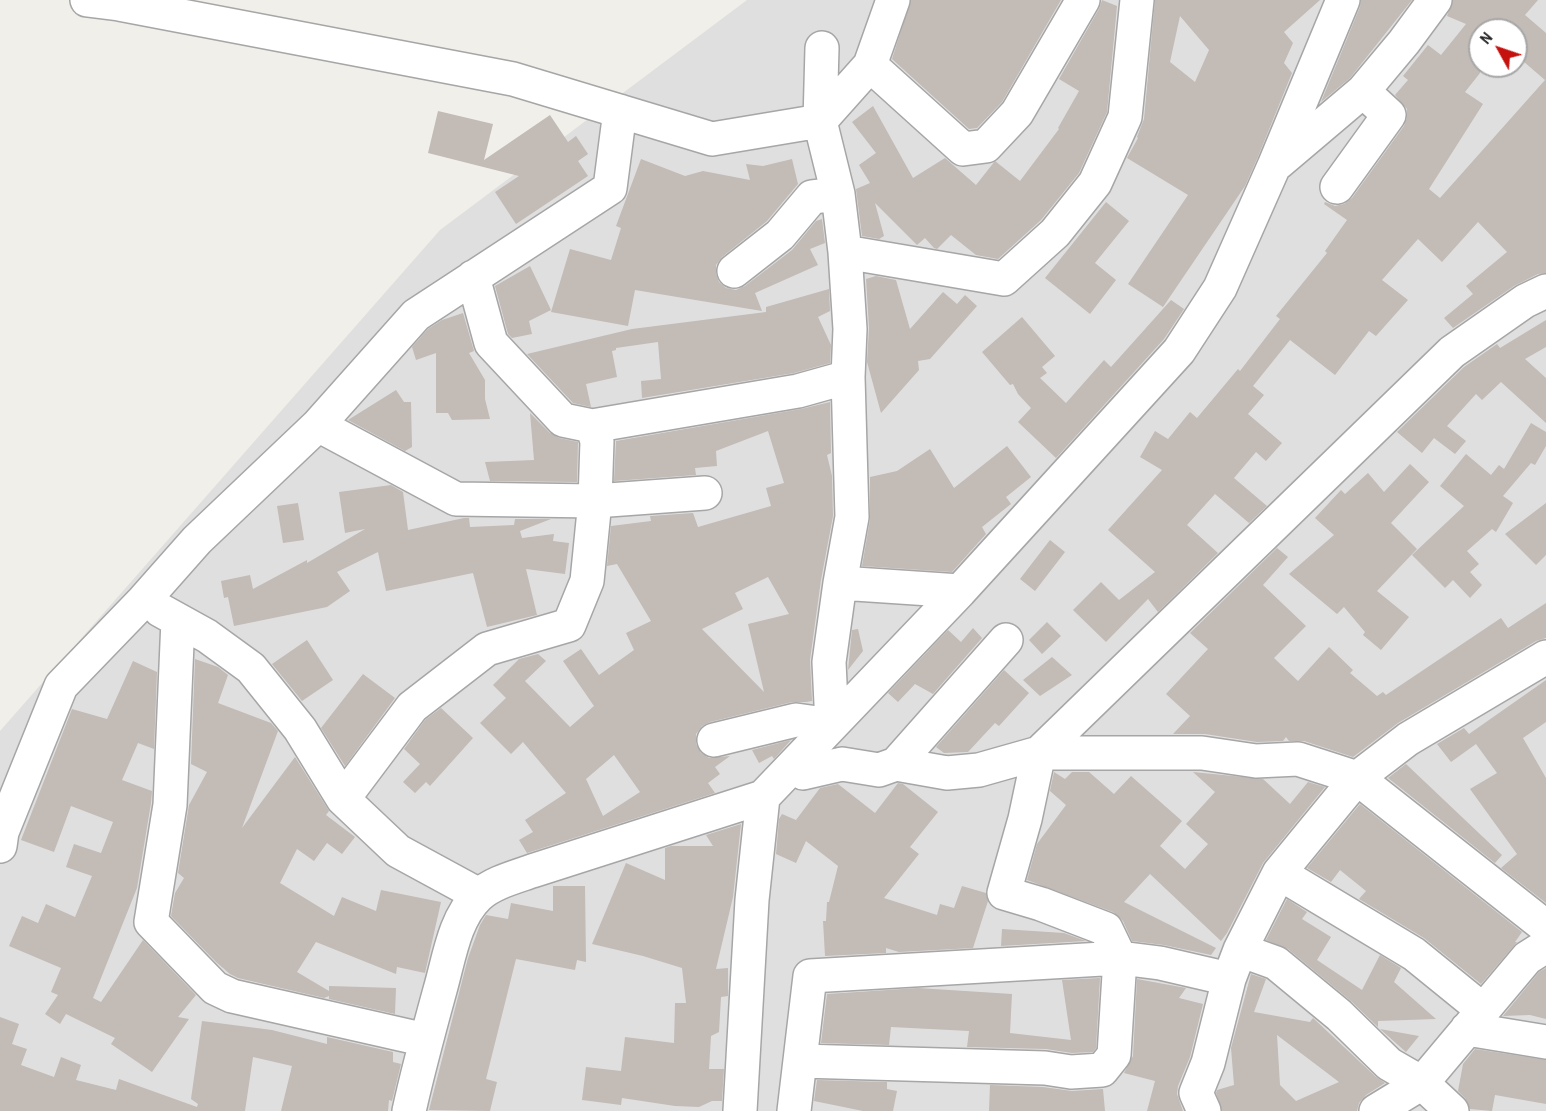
<!DOCTYPE html>
<style>
body{margin:0}
#map{position:relative;width:1546px;height:1111px;overflow:hidden;background:#f1efea;font-family:"Archivo Narrow",sans-serif}
canvas{display:block}
.north{position:absolute;left:1468px;top:18px;width:60px;height:60px;box-sizing:border-box;background:#fff;border:2px solid #a7a7a7;border-radius:50%;rotate:310deg;font-size:16px;font-weight:700;line-height:24px;text-align:center;color:#222}
.north::after{content:'';display:block;margin:auto;width:21px;height:27px;background:#c5120f;clip-path:polygon(50% 0,100% 100%,50% 72%,0 100%)}
</style>
<div id="map">
<canvas width="1546" height="1111"></canvas>
<div class="north">N</div>
</div>
<script>
const g = document.querySelector('canvas').getContext('2d');
g.lineJoin = 'round';
function paint(path, color) { g.fillStyle = color; g.fill(path, 'evenodd'); }
function stroke(path, color, width, dash) { g.strokeStyle = color; g.lineWidth = width; g.lineCap = dash ? 'butt' : 'round'; g.setLineDash(dash || []); g.stroke(path); }
const residential = new Path2D(`
 M 747,0 L 1546,0 L 1546,1111 L 0,1111 L 0,731 L 440,230 ZM 1480,30 L 1516,30 L 1516,66 L 1480,66 Z`);
const building = new Path2D(`
 M 911,0 L 1061,0 L 1002,102 L 977,128 L 969,129 L 892,59 Z
 M 1102,0 L 1117,6 L 1107,112 L 1079,173 L 1041,220 L 998,259 L 976,255 L 951,235 L 937,249 L 934,248 L 925,238 L 917,245 L 875,203 L 884,236 L 879,239 L 862,236 L 856,189 L 870,183 L 859,165 L 876,153 L 852,122 L 873,106 L 913,178 L 945,158 L 976,185 L 995,161 L 1020,181 L 1059,129 L 1058,128 L 1079,91 L 1059,79 L 1099,9 Z
 M 1155,0 L 1320,0 L 1284,32 L 1293,43 L 1284,63 L 1292,73 L 1257,159 L 1245,186 L 1163,307 L 1128,284 L 1188,195 L 1127,158 L 1138,138 L 1137,137 L 1144,119 ZM 1180,16 L 1209,50 L 1195,82 L 1170,62 Z
 M 1361,0 L 1412,0 L 1350,78 L 1321,102 L 1360,7 Z
 M 1453,0 L 1538,0 L 1525,15 L 1546,33 L 1546,273 L 1538,274 L 1514,286 L 1453,328 L 1444,318 L 1473,294 L 1466,286 L 1507,252 L 1478,222 L 1442,262 L 1418,239 L 1382,280 L 1408,300 L 1376,336 L 1369,331 L 1335,375 L 1290,340 L 1253,386 L 1264,395 L 1248,414 L 1282,443 L 1266,461 L 1256,452 L 1234,478 L 1267,506 L 1249,523 L 1215,494 L 1187,525 L 1218,553 L 1158,612 L 1148,599 L 1106,642 L 1073,610 L 1101,582 L 1119,600 L 1155,572 L 1108,530 L 1162,470 L 1140,457 L 1155,431 L 1168,439 L 1190,412 L 1197,418 L 1238,369 L 1240,371 L 1280,319 L 1276,316 L 1327,253 L 1325,251 L 1347,220 L 1324,204 L 1325,202 L 1335,206 L 1344,204 L 1352,198 L 1404,126 L 1407,118 L 1407,109 L 1395,95 L 1408,80 L 1403,76 L 1428,45 L 1441,55 L 1466,24 L 1447,16 ZM 1480,30 L 1516,30 L 1516,55 L 1545,80 L 1440,198 L 1429,189 L 1483,104 L 1465,92 L 1480,73 Z
 M 438,111 L 493,124 L 484,160 L 550,115 L 568,142 L 576,136 L 588,154 L 578,161 L 588,176 L 516,224 L 495,192 L 519,176 L 428,153 Z
 M 641,159 L 685,176 L 703,171 L 750,180 L 746,164 L 763,166 L 792,159 L 798,184 L 767,221 L 722,257 L 716,265 L 716,274 L 719,282 L 726,288 L 736,290 L 745,286 L 792,250 L 816,221 L 822,219 L 825,243 L 810,249 L 818,265 L 755,293 L 762,311 L 635,290 L 628,326 L 551,312 L 570,249 L 611,260 L 621,228 L 616,226 Z
 M 1106,202 L 1129,221 L 1095,263 L 1116,280 L 1090,314 L 1045,278 Z
 M 530,266 L 551,310 L 529,321 L 532,334 L 512,338 L 508,334 L 495,286 Z
 M 876,276 L 896,280 L 910,329 L 943,292 L 957,304 L 965,295 L 977,306 L 930,359 L 918,361 L 919,370 L 881,413 L 867,362 L 869,328 L 866,279 Z
 M 829,289 L 830,311 L 818,317 L 831,345 L 830,363 L 794,373 L 642,398 L 641,381 L 661,379 L 658,342 L 616,348 L 616,350 L 612,351 L 617,377 L 586,384 L 591,407 L 573,403 L 527,354 L 632,329 L 766,312 L 766,307 Z
 M 1171,300 L 1184,309 L 1164,339 L 1056,458 L 1018,422 L 1031,408 L 1018,394 L 1013,384 L 1010,385 L 982,352 L 1022,317 L 1055,356 L 1042,367 L 1047,373 L 1040,378 L 1066,403 L 1104,360 L 1111,367 Z
 M 463,313 L 474,351 L 469,353 L 485,380 L 485,399 L 490,419 L 452,420 L 448,413 L 436,413 L 436,353 L 416,360 L 412,347 L 428,329 L 442,320 Z
 M 1546,320 L 1546,347 L 1525,359 L 1546,378 L 1546,423 L 1501,382 L 1482,400 L 1476,394 L 1447,426 L 1466,441 L 1455,454 L 1434,438 L 1422,453 L 1397,432 L 1464,367 L 1497,344 L 1500,348 Z
 M 396,390 L 404,402 L 411,402 L 412,447 L 405,451 L 348,420 Z
 M 830,402 L 831,453 L 827,455 L 832,476 L 833,516 L 821,580 L 810,660 L 812,701 L 806,702 L 792,702 L 710,722 L 702,726 L 696,734 L 696,744 L 701,753 L 709,758 L 730,756 L 715,767 L 720,774 L 708,783 L 715,793 L 527,853 L 519,840 L 533,832 L 525,820 L 566,793 L 523,742 L 511,754 L 480,723 L 506,698 L 493,685 L 519,659 L 538,654 L 546,661 L 525,681 L 570,727 L 594,706 L 563,661 L 581,649 L 599,675 L 634,650 L 626,633 L 651,621 L 617,564 L 607,566 L 611,526 L 651,521 L 650,516 L 693,513 L 698,527 L 771,506 L 766,488 L 784,483 L 768,431 L 716,451 L 717,466 L 695,468 L 696,475 L 614,481 L 616,441 L 801,409 ZM 768,577 L 789,614 L 748,624 L 764,692 L 702,629 L 743,609 L 735,593 ZM 614,755 L 640,792 L 603,816 L 586,779 Z
 M 530,413 L 550,433 L 559,438 L 578,442 L 577,482 L 490,481 L 485,462 L 534,460 Z
 M 1531,423 L 1546,432 L 1546,446 L 1535,465 L 1531,463 L 1503,496 L 1513,503 L 1496,532 L 1492,529 L 1467,551 L 1479,564 L 1470,572 L 1482,585 L 1470,598 L 1453,580 L 1445,588 L 1412,555 L 1464,506 L 1440,486 L 1466,454 L 1491,475 L 1499,465 L 1504,469 Z
 M 1007,446 L 1031,477 L 1006,497 L 1011,504 L 982,527 L 986,534 L 952,572 L 862,566 L 870,520 L 870,477 L 897,471 L 930,449 L 954,488 Z
 M 1410,464 L 1429,482 L 1391,523 L 1417,549 L 1377,591 L 1409,617 L 1381,650 L 1363,635 L 1365,632 L 1344,607 L 1337,614 L 1289,574 L 1334,535 L 1315,518 L 1341,490 L 1345,494 L 1368,473 L 1384,492 Z
 M 391,485 L 403,492 L 408,530 L 464,518 L 469,518 L 470,527 L 514,525 L 515,519 L 551,519 L 520,531 L 522,538 L 554,534 L 553,541 L 569,543 L 565,574 L 526,569 L 537,615 L 487,627 L 473,573 L 386,591 L 378,552 L 337,572 L 350,591 L 327,607 L 234,626 L 228,597 L 224,598 L 221,581 L 250,575 L 253,589 L 307,560 L 307,563 L 365,529 L 345,533 L 339,492 Z
 M 298,503 L 304,540 L 283,543 L 277,506 Z
 M 1546,503 L 1546,555 L 1536,565 L 1505,534 Z
 M 1050,540 L 1065,552 L 1035,591 L 1020,579 Z
 M 1277,548 L 1288,557 L 1263,585 L 1306,626 L 1274,658 L 1298,681 L 1329,647 L 1353,670 L 1350,673 L 1377,696 L 1383,692 L 1386,695 L 1501,618 L 1508,628 L 1546,603 L 1546,638 L 1536,641 L 1398,723 L 1353,757 L 1304,741 L 1289,741 L 1286,737 L 1283,741 L 1257,742 L 1205,734 L 1173,734 L 1190,716 L 1166,694 L 1208,649 L 1190,633 Z
 M 1047,622 L 1061,636 L 1042,654 L 1029,640 Z
 M 973,628 L 982,638 L 933,694 L 915,684 L 898,702 L 888,693 L 948,630 L 961,642 Z
 M 858,629 L 863,651 L 848,670 L 852,630 Z
 M 307,640 L 333,680 L 302,701 L 272,664 Z
 M 1052,657 L 1072,675 L 1040,696 L 1023,680 Z
 M 195,659 L 218,667 L 228,675 L 218,703 L 271,723 L 278,731 L 242,828 L 295,757 L 329,811 L 326,815 L 355,837 L 342,854 L 327,843 L 314,861 L 297,849 L 280,883 L 334,916 L 342,897 L 376,911 L 381,890 L 441,902 L 425,973 L 397,967 L 396,974 L 316,942 L 297,972 L 329,991 L 329,986 L 396,988 L 395,1014 L 329,999 L 329,996 L 324,998 L 238,978 L 230,974 L 216,962 L 171,916 L 175,893 L 184,878 L 178,873 L 189,805 L 207,772 L 191,764 Z
 M 133,661 L 157,672 L 154,749 L 138,743 L 122,780 L 152,791 L 151,803 L 137,888 L 93,998 L 101,1002 L 143,940 L 196,995 L 178,1017 L 189,1019 L 152,1072 L 111,1044 L 115,1038 L 66,1014 L 60,1024 L 45,1014 L 58,995 L 51,992 L 61,968 L 9,946 L 22,916 L 38,923 L 46,904 L 75,917 L 92,876 L 66,867 L 74,844 L 101,853 L 113,822 L 71,806 L 54,852 L 21,840 L 72,709 L 107,719 Z
 M 1004,670 L 1029,693 L 999,726 L 995,723 L 968,752 L 944,753 L 936,747 Z
 M 363,674 L 395,698 L 345,766 L 321,728 Z
 M 1546,680 L 1546,722 L 1523,738 L 1546,778 L 1546,903 L 1501,868 L 1517,854 L 1470,789 L 1497,773 L 1476,744 L 1451,762 L 1437,744 L 1464,728 L 1469,734 Z
 M 441,708 L 473,738 L 430,786 L 426,782 L 415,793 L 403,782 L 420,764 L 404,749 L 425,720 Z
 M 791,740 L 774,759 L 772,756 L 759,763 L 752,750 Z
 M 1406,764 L 1502,855 L 1495,863 L 1388,778 Z
 M 1054,772 L 1065,779 L 1072,772 L 1089,772 L 1114,794 L 1131,776 L 1182,821 L 1160,846 L 1185,869 L 1208,844 L 1186,824 L 1215,792 L 1193,772 L 1263,779 L 1290,804 L 1308,782 L 1325,787 L 1263,863 L 1227,933 L 1221,941 L 1150,874 L 1124,902 L 1216,948 L 1211,955 L 1164,945 L 1132,941 L 1123,921 L 1113,912 L 1027,880 L 1037,844 L 1066,805 L 1050,791 Z
 M 898,783 L 903,784 L 938,812 L 910,847 L 919,854 L 884,898 L 937,915 L 940,904 L 954,908 L 962,886 L 986,893 L 988,901 L 973,948 L 899,952 L 886,948 L 886,953 L 825,956 L 823,921 L 826,921 L 827,902 L 829,902 L 838,866 L 806,841 L 796,863 L 776,854 L 779,819 L 782,814 L 796,820 L 820,788 L 838,784 L 875,813 Z
 M 1360,804 L 1522,932 L 1515,942 L 1517,942 L 1481,984 L 1424,938 L 1359,899 L 1366,891 L 1340,870 L 1331,882 L 1307,868 Z
 M 741,824 L 733,897 L 716,969 L 728,968 L 728,996 L 721,997 L 719,1032 L 711,1036 L 709,1069 L 724,1069 L 722,1101 L 712,1101 L 699,1107 L 675,1106 L 622,1098 L 621,1105 L 582,1100 L 586,1067 L 621,1071 L 625,1037 L 674,1043 L 675,1003 L 686,1003 L 682,968 L 643,956 L 592,944 L 626,863 L 665,880 L 665,848 L 671,846 L 713,846 L 706,835 Z
 M 553,886 L 585,886 L 586,962 L 577,960 L 575,970 L 516,959 L 486,1079 L 497,1082 L 490,1111 L 429,1110 L 468,958 L 480,925 L 486,915 L 508,919 L 511,903 L 553,911 Z
 M 1287,899 L 1307,912 L 1302,919 L 1331,937 L 1317,960 L 1362,990 L 1380,955 L 1401,968 L 1394,982 L 1436,1019 L 1378,1021 L 1378,1027 L 1351,1001 L 1288,949 L 1266,940 Z
 M 1002,929 L 1064,933 L 1086,941 L 1001,946 Z
 M 1546,968 L 1546,1019 L 1530,1015 L 1503,1016 L 1539,972 Z
 M 1251,974 L 1266,979 L 1254,1012 L 1310,1022 L 1313,1018 L 1376,1077 L 1385,1083 L 1366,1095 L 1359,1103 L 1357,1111 L 1222,1111 L 1216,1093 L 1217,1090 L 1234,1085 L 1231,1048 ZM 1277,1035 L 1339,1082 L 1296,1101 L 1280,1085 Z
 M 1100,978 L 1096,1048 L 1093,1052 L 1072,1053 L 1046,1049 L 967,1047 L 969,1031 L 891,1027 L 889,1045 L 821,1043 L 827,994 L 918,988 L 1012,994 L 1010,1033 L 1071,1040 L 1062,980 Z
 M 1137,979 L 1186,988 L 1179,998 L 1203,1004 L 1190,1057 L 1178,1086 L 1177,1094 L 1183,1111 L 1147,1111 L 1155,1081 L 1124,1073 L 1133,1056 Z
 M 0,1017 L 19,1024 L 12,1044 L 27,1049 L 21,1065 L 54,1077 L 61,1057 L 81,1065 L 76,1080 L 116,1090 L 119,1079 L 197,1107 L 198,1104 L 191,1099 L 202,1021 L 272,1030 L 327,1044 L 327,1037 L 393,1052 L 393,1062 L 401,1064 L 392,1101 L 389,1100 L 388,1111 L 281,1111 L 292,1066 L 253,1057 L 245,1111 L 0,1111 Z
 M 1380,1029 L 1419,1036 L 1406,1052 Z
 M 1475,1049 L 1546,1060 L 1546,1104 L 1495,1095 L 1492,1111 L 1470,1109 L 1465,1098 L 1458,1091 L 1463,1064 Z
 M 817,1080 L 887,1082 L 887,1089 L 897,1091 L 893,1111 L 863,1111 L 814,1101 Z
 M 990,1085 L 1043,1087 L 1072,1091 L 1103,1089 L 1105,1111 L 989,1111 Z`);
const minor = new Path2D(`
 M 87,0 L 119,4 L 513,79 L 712,139 L 820,121 L 870,65 L 893,0
 M 870,65 L 963,149 L 986,146 L 1017,113 L 1083,0
 M 1278,163 L 1363,91 L 1404,42 L 1435,0
 M 1337,187 L 1389,115 L 1363,91
 M 845,252 L 1004,279 L 1055,233 L 1095,183 L 1125,117 L 1137,0
 M 734,271 L 780,235 L 812,197 L 838,194
 M 473,277 L 491,343 L 563,420 L 592,426 L 798,391 L 848,377
 M 318,425 L 456,499 L 595,501 L 705,493
 M 840,583 L 960,591
 M 160,610 L 207,636 L 251,668 L 300,729 L 343,799 L 398,851 L 479,895
 M 178,620 L 170,805 L 151,922 L 215,988 L 232,996 L 426,1040
 M 714,740 L 796,720 L 832,725 L 829,662 L 840,583 L 852,517 L 848,377 L 850,329 L 845,252 L 838,194 L 820,121 L 822,48
 M 896,764 L 947,773 L 979,770 L 1039,753 L 1452,352 L 1525,301 L 1546,291
 M 793,766 L 803,773 L 842,764 L 879,770 L 896,764 L 1006,640
 M 343,799 L 412,707 L 487,649 L 569,625 L 587,581 L 595,501 L 597,441 L 592,426
 M 0,846 L 2,832 L 61,686 L 143,601 L 197,540 L 318,425 L 416,315 L 610,188 L 620,111
 M 1279,873 L 1414,954 L 1483,1010
 M 1240,950 L 1276,963 L 1339,1015 L 1389,1064 L 1422,1083 L 1452,1111
 M 1467,1029 L 1546,1042
 M 801,1061 L 1045,1068 L 1071,1072 L 1102,1070 L 1114,1055 L 1120,958 L 1106,929 L 1041,904 L 1004,893 L 1025,819 L 1039,753 L 1202,753 L 1256,761 L 1298,759 L 1357,778 L 1546,927
 M 409,1111 C 418,1070 429,1030 440,990 C 449,959 454,919 478,896 C 492,883 515,877 532,871 L 763,797 L 960,591 L 1179,351 L 1220,288 L 1274,166 L 1343,0
 M 740,1111 L 752,900 L 763,797
 M 794,1111 L 810,976 L 1120,958 L 1160,963 L 1229,979
 M 1204,1111 L 1196,1093 L 1208,1063 L 1229,979 L 1240,950 L 1279,873 L 1306,840 L 1357,778 L 1408,739 L 1546,657
 M 1376,1111 L 1422,1083 L 1527,958 L 1546,946`);
paint(residential, '#e0dfdf');
paint(building, '#c2bbb6');
stroke(minor, '#a6a6a6', 36);
stroke(minor, '#fff', 33);
</script>
